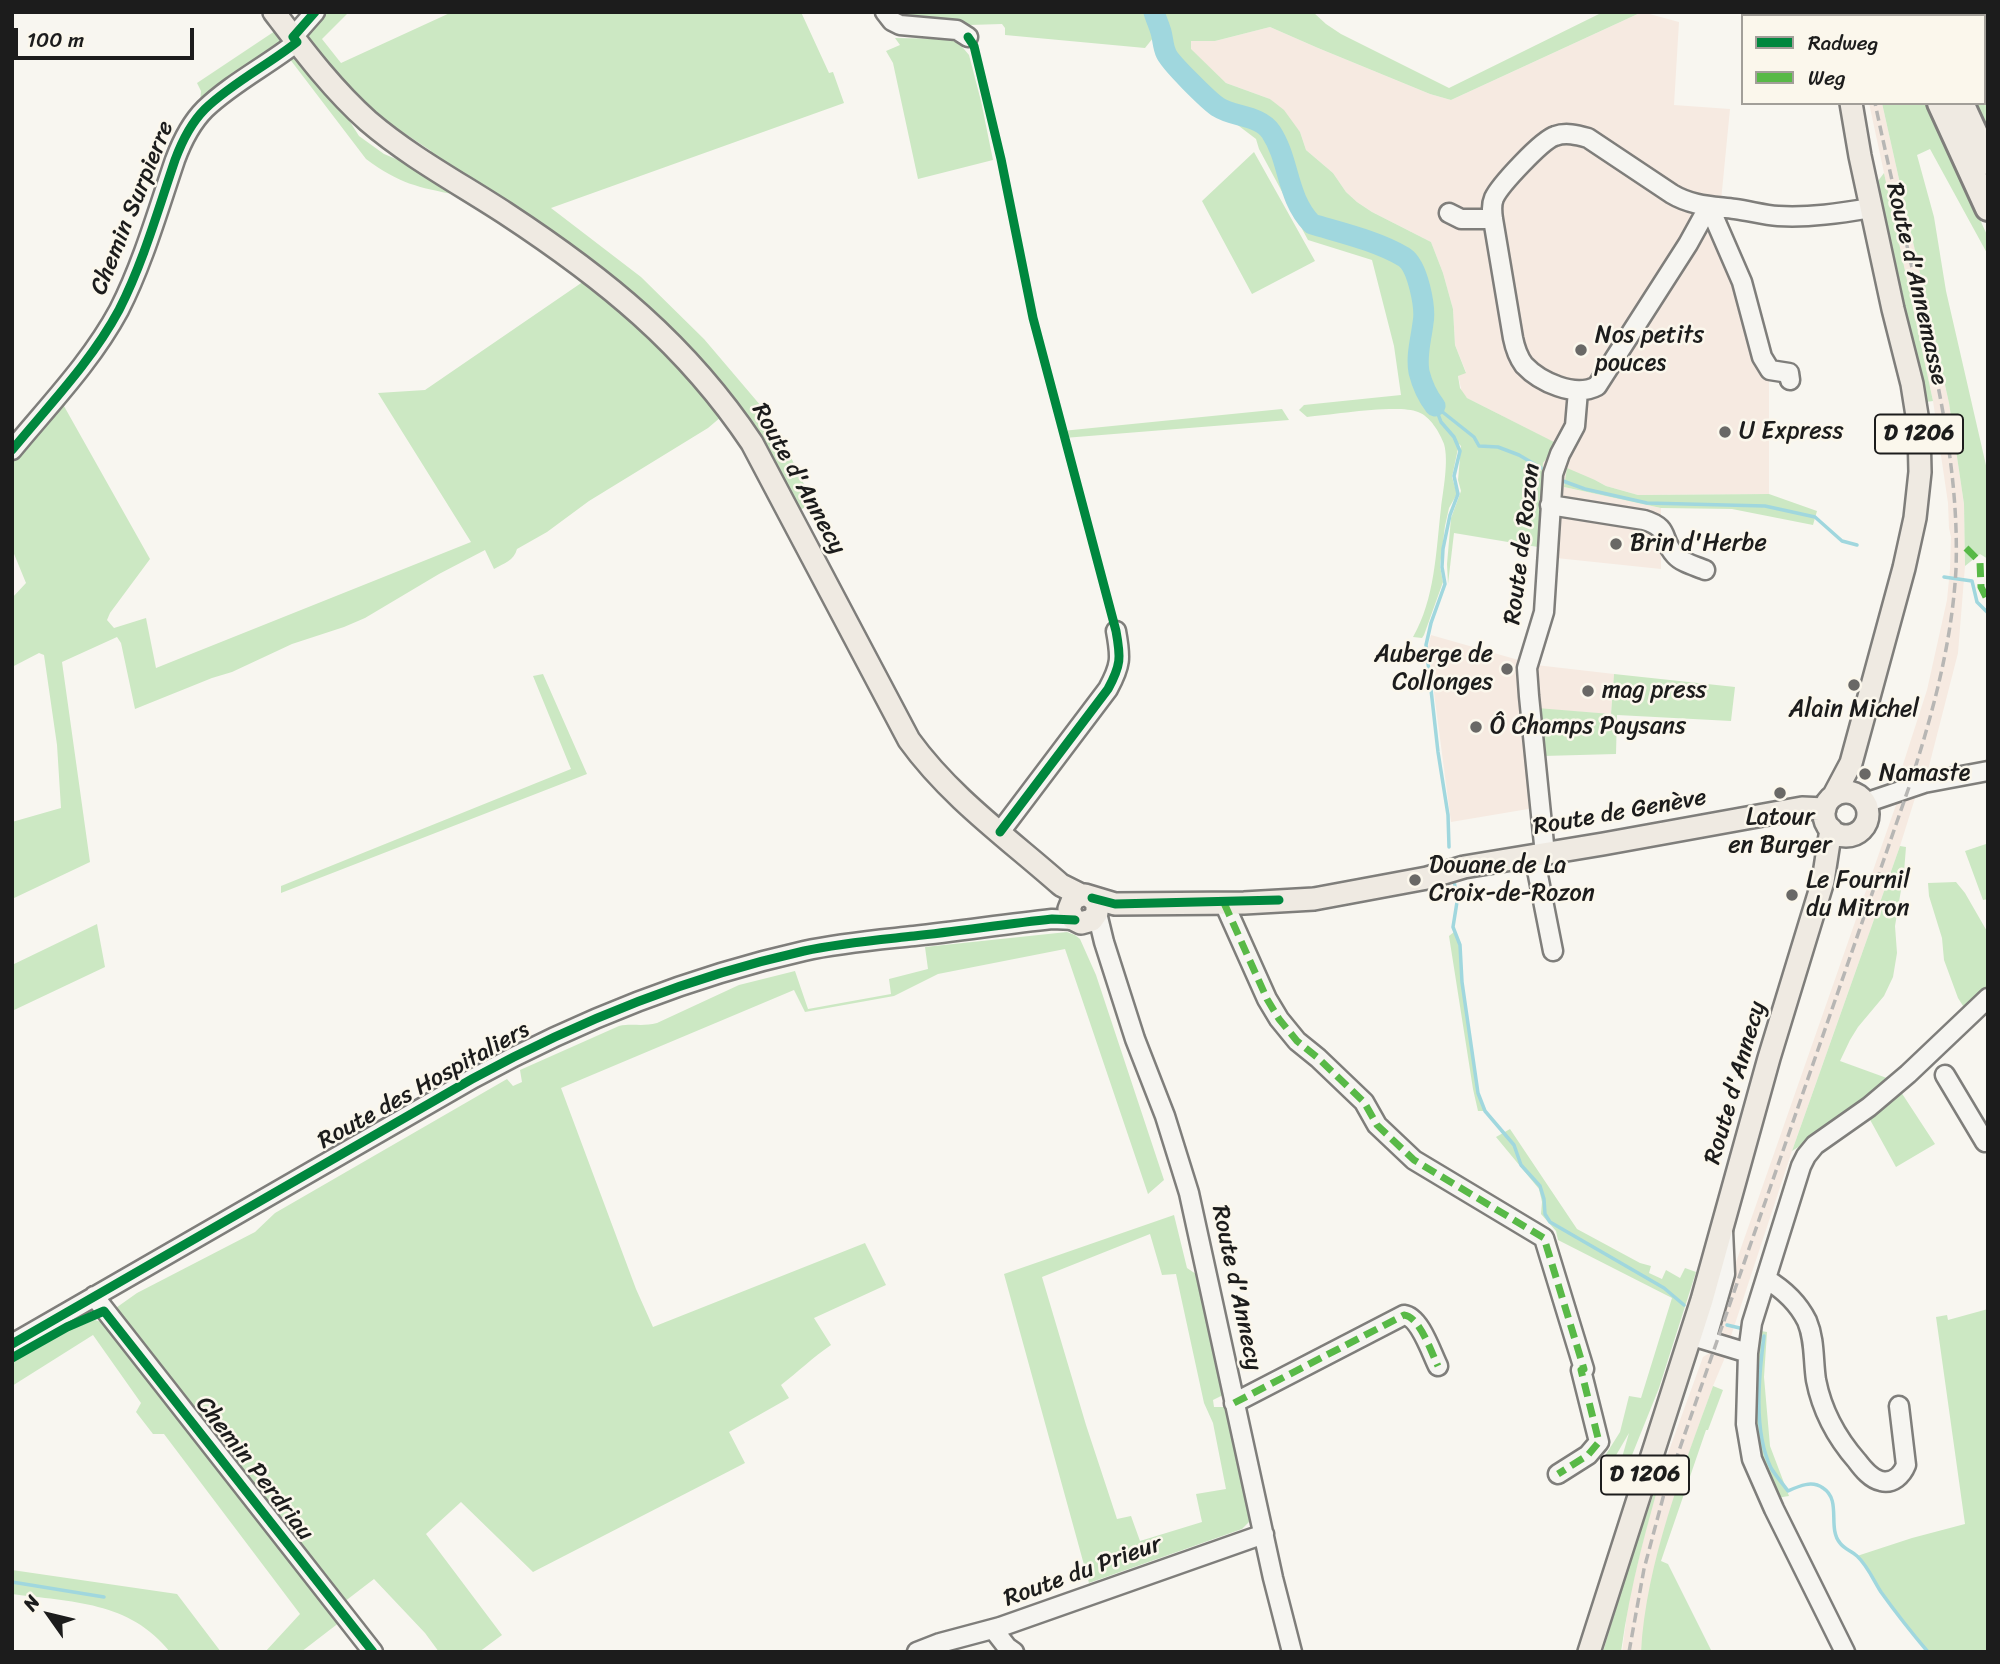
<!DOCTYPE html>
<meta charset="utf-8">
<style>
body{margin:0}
#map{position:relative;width:2000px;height:1664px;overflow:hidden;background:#f8f6f0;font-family:Sriracha,sans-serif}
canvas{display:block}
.frame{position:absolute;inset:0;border:14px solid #1c1c1c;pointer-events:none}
.legend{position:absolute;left:1741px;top:14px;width:245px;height:91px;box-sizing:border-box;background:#fbf7ec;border:2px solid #a29f99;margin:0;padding:9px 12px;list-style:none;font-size:21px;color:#1c1c1c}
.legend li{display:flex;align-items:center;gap:14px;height:35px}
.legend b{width:35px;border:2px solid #a29f99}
.north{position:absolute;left:14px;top:1580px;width:70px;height:70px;-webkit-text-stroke:5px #fbf7ec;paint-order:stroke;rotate:304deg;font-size:19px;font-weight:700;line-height:28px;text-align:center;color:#1c1c1c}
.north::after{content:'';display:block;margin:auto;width:24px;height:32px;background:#1c1c1c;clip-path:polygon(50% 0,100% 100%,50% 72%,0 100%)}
.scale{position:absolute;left:14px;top:28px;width:180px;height:32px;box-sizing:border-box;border:4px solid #1c1c1c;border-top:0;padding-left:9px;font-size:21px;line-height:24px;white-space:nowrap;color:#1c1c1c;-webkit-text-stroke:5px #fbf7ec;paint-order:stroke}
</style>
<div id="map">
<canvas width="2000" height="1664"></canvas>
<div class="frame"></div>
<ul class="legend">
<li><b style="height:9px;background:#00873e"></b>Radweg</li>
<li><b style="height:9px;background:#58b947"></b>Weg</li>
</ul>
<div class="north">N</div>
<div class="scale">100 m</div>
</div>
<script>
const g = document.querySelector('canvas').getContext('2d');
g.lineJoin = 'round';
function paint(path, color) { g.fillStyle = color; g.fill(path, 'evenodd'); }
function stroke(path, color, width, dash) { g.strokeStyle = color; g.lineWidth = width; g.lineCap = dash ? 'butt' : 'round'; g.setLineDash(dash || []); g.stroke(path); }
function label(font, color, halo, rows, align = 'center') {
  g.font = font + ' Sriracha,sans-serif'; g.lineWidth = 5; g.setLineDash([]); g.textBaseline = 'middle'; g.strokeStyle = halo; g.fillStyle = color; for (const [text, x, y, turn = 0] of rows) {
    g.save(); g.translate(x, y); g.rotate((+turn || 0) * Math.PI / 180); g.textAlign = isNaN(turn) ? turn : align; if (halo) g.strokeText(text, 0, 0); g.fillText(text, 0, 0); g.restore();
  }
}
const built = new Path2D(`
 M 1642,12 L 1679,22 L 1674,105 L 1730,109 L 1721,201 L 1719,238 L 1737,282 L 1750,344 L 1769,379 L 1769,494 L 1638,495 L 1606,486 L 1595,480 L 1564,487 L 1661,508 L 1661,569 L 1537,556 L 1543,463 L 1557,444 L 1467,398 L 1462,393 L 1458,375 L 1466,372 L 1455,345 L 1453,309 L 1443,273 L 1431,242 L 1372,212 L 1357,202 L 1346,192 L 1333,173 L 1306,150 L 1300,132 L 1270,99 L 1226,83 L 1190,49 L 1191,40 L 1215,41 L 1270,27 L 1318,48 L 1430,94 L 1451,100 Z
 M 1869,103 L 1882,103 L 1949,403 L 1964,504 L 1965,566 L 1958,653 L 1927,774 L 1916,795 L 1900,846 L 1792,1151 L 1730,1339 L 1723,1338 L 1717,1333 L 1728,1285 L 1897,802 L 1897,783 L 1927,690 L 1947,600 L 1950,569 L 1951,537 L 1949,528 L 1948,503 L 1933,401 Z
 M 1431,635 L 1536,665 L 1614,674 L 1611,714 L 1537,709 L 1546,806 L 1451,822 L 1428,647 Z
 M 1711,1352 L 1726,1355 L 1713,1386 L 1684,1467 L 1667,1522 L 1647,1606 L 1641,1652 L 1622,1652 L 1629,1599 L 1648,1520 L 1667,1456 L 1703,1357 Z`);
const green = new Path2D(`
 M 320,12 L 349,12 L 322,39 L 341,63 L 452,12 L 801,12 L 829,73 L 833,72 L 844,103 L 551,208 L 641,277 L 704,339 L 761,406 L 783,441 L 813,503 L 798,511 L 776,469 L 779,467 L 773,456 L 769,458 L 751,423 L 718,382 L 429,154 L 431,151 L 380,117 L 340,82 L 304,39 L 304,30 Z
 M 894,12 L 1313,12 L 1326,24 L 1341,34 L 1449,88 L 1599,14 L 1599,12 L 1642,12 L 1451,100 L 1430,94 L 1318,48 L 1270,27 L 1215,41 L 1191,41 L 1191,49 L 1226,83 L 1270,99 L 1284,110 L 1300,132 L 1306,150 L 1333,173 L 1346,192 L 1357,202 L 1372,212 L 1431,242 L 1443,273 L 1453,309 L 1455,345 L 1466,373 L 1458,376 L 1460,388 L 1467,398 L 1558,444 L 1543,463 L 1538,547 L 1454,533 L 1448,584 L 1447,564 L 1451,518 L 1461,491 L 1458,480 L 1461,446 L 1459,444 L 1452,477 L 1457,494 L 1449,508 L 1445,526 L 1440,566 L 1443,582 L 1424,635 L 1422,638 L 1413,637 C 1435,599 1436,551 1441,508 C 1443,491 1449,461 1444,444 C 1440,433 1430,416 1418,412 C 1397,404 1332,415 1307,417 L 1299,410 L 1304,405 L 1401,395 L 1394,346 L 1372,260 L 1308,240 L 1259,149 L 1256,139 L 1172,75 L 1160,58 L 1153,38 L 1145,48 L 1005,35 L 1005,28 L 1002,24 L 969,25 L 905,22 Z
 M 1939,12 L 1988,12 L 1988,135 L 1974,103 L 1984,103 L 1984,16 L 1940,16 Z
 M 275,31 L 281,38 L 283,43 L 200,103 L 201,91 L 197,83 Z
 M 895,38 L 952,39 L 959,43 L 969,55 L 981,101 L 993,160 L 918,179 L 893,63 L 886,51 L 900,45 Z
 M 295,54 L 342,109 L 359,136 L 384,154 L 413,166 L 457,195 C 417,187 400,184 366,159 L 289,58 Z
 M 1882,103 L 1926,103 L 1988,237 L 1988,255 L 1930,149 L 1917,155 L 1934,217 L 1946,291 L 1988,474 L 1988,559 L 1980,554 L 1965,566 L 1964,504 L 1949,403 Z
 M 1254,152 L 1315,261 L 1252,294 L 1202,201 Z
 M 1884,173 L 1933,401 L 1926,402 L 1878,181 Z
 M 587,279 L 677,363 L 721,417 L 708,428 L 589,501 L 547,532 L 517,549 C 514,561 504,563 494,569 L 485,550 L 439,574 L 365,618 L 344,627 L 292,644 L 232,672 L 212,678 L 135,709 L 121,643 L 117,637 L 62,662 L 90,862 L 12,899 L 12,822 L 61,808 L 57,745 L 44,655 L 39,653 L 12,667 L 12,598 L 26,583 L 12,549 L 12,457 L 60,399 L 150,559 L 110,613 L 107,620 L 114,628 L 146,618 L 156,668 L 471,542 L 378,393 L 425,390 Z
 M 1282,409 L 1289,420 L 1064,438 L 1062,431 Z
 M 1567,468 L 1595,480 L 1606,486 L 1638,495 L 1769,494 L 1817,511 L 1813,525 L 1732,509 L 1661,508 L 1564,487 Z
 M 543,674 L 587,774 L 281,893 L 281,886 L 571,769 L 533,676 Z
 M 1614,674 L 1735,687 L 1731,721 L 1617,715 L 1616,754 L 1543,756 L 1537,708 L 1611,714 Z
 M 1986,844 L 1988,851 L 1988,899 L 1983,900 L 1965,851 Z
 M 1900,846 L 1906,847 L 1904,872 L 1895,926 L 1897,953 L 1893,977 L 1884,996 L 1858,1027 L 1850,1040 L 1840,1061 L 1895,1081 L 1867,1104 L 1792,1151 Z
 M 1956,882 L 1965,893 L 1988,933 L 1988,993 L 1965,1009 L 1958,998 L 1944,960 L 1942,938 L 1929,896 L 1928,883 Z
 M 97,924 L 105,967 L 12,1011 L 12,965 Z
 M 1067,932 L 1075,935 L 1080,939 L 1096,975 L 1164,1180 L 1148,1194 L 1065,949 L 938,974 L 894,996 L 805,1012 L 794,990 L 561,1088 L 636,1289 L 653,1327 L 865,1243 L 886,1285 L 814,1318 L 831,1345 C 813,1357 798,1372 781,1385 L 789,1398 L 729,1432 L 745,1463 L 533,1572 L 461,1502 L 426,1534 L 502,1635 L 479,1652 L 439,1652 L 425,1633 L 374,1579 L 344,1602 L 113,1310 L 137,1293 L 255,1232 L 275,1213 L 507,1079 L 513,1086 L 522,1082 L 520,1070 L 619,1026 C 632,1023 642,1027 657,1023 L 739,985 L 795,971 L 808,1009 L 891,994 L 889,979 L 928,969 L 925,947 Z
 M 1454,932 L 1460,945 L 1462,982 L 1478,1093 L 1485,1111 L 1478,1111 L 1473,1089 L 1449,936 Z
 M 1901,1092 L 1935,1144 L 1896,1167 L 1868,1116 Z
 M 1510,1129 L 1577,1229 L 1640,1263 L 1651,1266 L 1649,1273 L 1662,1279 L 1666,1270 L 1680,1278 L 1685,1268 L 1696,1272 L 1659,1388 L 1626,1470 L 1619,1468 L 1629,1433 L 1615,1457 L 1603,1468 L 1603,1459 L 1620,1432 L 1629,1396 L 1641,1398 L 1672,1298 L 1558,1240 L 1556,1231 L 1541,1214 L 1542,1202 L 1539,1189 L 1496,1137 Z
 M 1174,1215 L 1187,1268 L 1196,1274 L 1223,1395 L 1213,1400 L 1214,1407 L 1225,1407 L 1250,1521 L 1242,1529 L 1089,1583 L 1004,1274 ZM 1150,1234 L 1162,1275 L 1176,1274 L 1204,1403 L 1213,1423 L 1226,1489 L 1196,1494 L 1202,1522 L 1140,1541 L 1131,1516 L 1117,1519 L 1086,1425 L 1042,1277 Z
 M 1988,1309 L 1988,1652 L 1928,1652 L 1903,1623 L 1857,1556 L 1912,1538 L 1965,1524 L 1936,1317 L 1947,1315 L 1948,1320 Z
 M 95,1320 L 101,1322 L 111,1330 L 340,1622 L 301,1652 L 265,1652 L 300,1614 L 164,1434 L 153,1434 L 136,1412 L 141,1403 L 93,1335 L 12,1386 L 12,1362 L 67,1331 Z
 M 1761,1331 L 1767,1332 L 1764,1377 L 1770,1446 L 1789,1496 L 1776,1498 C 1771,1487 1764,1475 1761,1463 C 1750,1429 1754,1366 1761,1331 Z
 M 1713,1386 L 1723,1390 L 1708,1430 L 1706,1430 L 1661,1561 L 1668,1564 L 1712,1652 L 1641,1652 C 1646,1563 1683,1469 1713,1386 Z
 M 1667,1456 C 1648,1521 1630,1585 1621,1652 L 1603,1652 L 1628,1567 Z
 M 12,1570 L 177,1594 L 221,1652 L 170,1652 C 130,1601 71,1602 12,1594 Z`);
const stream = new Path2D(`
 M 1435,406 L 1441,422 L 1454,437 L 1460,451 L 1454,476 L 1458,494 L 1450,515 L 1443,549 L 1442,567 L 1445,584 L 1431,623 L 1426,645 L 1438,752 L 1448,815 L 1449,847
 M 1435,406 L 1474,437 L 1479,446 L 1498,447 L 1519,455 L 1541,468
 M 1563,481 L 1585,489 L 1647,503 L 1765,506 L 1815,517 L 1842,541 L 1857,545
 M 1944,577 L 1972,581 L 1977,602 L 1988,613
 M 1454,880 L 1457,902 L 1453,927 L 1460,945 L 1462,982 L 1478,1093 L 1485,1111 L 1514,1145 L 1521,1165 L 1540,1186 L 1544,1199 L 1545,1214 L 1550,1222 L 1664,1288 L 1684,1305
 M 1727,1325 L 1744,1329
 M 1764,1336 C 1759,1375 1753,1431 1771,1468 C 1776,1476 1782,1483 1788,1491 C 1799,1486 1812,1480 1823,1488 C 1842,1500 1827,1528 1840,1543 C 1844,1549 1852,1551 1857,1556 C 1867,1565 1874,1581 1881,1592 C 1896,1613 1911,1632 1928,1652
 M 12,1582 L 104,1597`);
const river = new Path2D(`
 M 1154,12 C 1156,19 1159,25 1161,32 C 1163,39 1163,47 1166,53 C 1169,62 1210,102 1218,107 C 1233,117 1260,115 1271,132 C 1290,161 1286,197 1312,224 C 1342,233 1377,241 1404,257 C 1418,266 1426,308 1423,323 C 1421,340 1416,355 1419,372 C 1422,384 1428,397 1435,406`);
const minor = new Path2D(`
 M 885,12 L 892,21 L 900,25 L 957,30 L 968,37
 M 293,37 L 315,12
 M 1709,206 L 1688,244 L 1597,386 C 1575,398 1540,382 1524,365 C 1518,357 1515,348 1513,338 L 1493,219 C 1492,212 1491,205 1494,198 C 1500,185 1542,140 1555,136 C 1566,132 1577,135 1588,138 L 1672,194 C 1692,206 1713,206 1735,209 C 1750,211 1764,215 1778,216 C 1809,218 1841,213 1871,208
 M 1709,206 L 1742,282 L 1762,357 L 1770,370 L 1789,373 L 1790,380
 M 1449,213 L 1461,219 L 1493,219
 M 12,450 C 49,405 91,362 119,310 C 143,263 158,210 175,160 C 182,141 191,123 205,109 C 232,83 268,65 297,42
 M 1550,505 L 1644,520 C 1671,528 1660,539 1675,555 C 1682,563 1696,566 1705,570
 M 1865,803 L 1924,783 L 1988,771
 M 1000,832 L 1108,689 C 1121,665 1121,658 1116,631
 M 1545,854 L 1529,696 L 1527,668 L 1544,612 L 1553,474 L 1560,454 L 1575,426 L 1578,391
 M 1534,855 L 1553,951
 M 1224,903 L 1267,999 L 1279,1019 L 1297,1041 L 1318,1058 L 1364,1102 L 1377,1125 L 1414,1160 L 1544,1238 L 1584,1369 L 1581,1370 L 1599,1442 L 1588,1455 L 1558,1474
 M 1097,913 L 1104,942 L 1135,1039 L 1165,1116 L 1189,1193 L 1273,1578 L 1292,1652
 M 1945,1075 L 1985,1142
 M 1766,1279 C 1783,1289 1798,1303 1807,1321 C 1815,1340 1813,1360 1816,1380 C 1822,1411 1836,1437 1857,1461 C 1863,1469 1871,1479 1881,1481 C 1893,1484 1902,1475 1906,1465 L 1899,1406
 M 94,1296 L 373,1652
 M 1692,1336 L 1748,1353 L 1746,1424 L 1752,1459 L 1774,1509 L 1845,1652
 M 1706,1340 L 1725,1274 L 1723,1231
 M 12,1344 L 472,1079 C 576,1022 688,977 804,951 C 840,943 877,940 914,936 C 960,931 1006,924 1052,919 L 1075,920
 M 1748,1353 L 1752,1323 L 1801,1166 L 1806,1156 L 1815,1145 L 1869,1107 L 1908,1074 L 1988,998
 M 1234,1403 L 1404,1315 C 1420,1317 1431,1352 1438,1366
 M 993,1629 L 1007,1647 L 1014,1652
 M 917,1652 L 940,1643 L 1000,1627 L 1264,1534`);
const major = new Path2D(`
 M 274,12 C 303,50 332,89 368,121 C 410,157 459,183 505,213 C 604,278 686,344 752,443 L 909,740 C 950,797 1009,839 1061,885 L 1081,895 L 1085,895 L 1115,904 L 1244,903 L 1314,899 L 1427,878 L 1464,867 L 1603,844 L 1802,808 L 1825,809
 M 1834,12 L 1835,16
 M1824 814a22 22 0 1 1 44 0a22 22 0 1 1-44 0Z
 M 1834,795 L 1851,763 L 1904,568 L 1915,518 L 1920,472 L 1919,428 L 1912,384 L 1893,309 L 1860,156 L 1851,103
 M 1081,895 L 1073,899 L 1069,909 L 1073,919 L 1081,923 L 1092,920 L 1097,913 L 1097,903 L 1092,898
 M 1589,1652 L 1702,1300 L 1769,1058 L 1823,881 L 1831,829`);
const highway = new Path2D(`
 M 1905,12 L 1906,16
 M 1926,12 L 1927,16
 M 1940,103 L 1988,208
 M 1961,103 L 1988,162`);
const rail = new Path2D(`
 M 1855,12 L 1856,16
 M 1629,1652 L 1644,1569 L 1664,1494 L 1909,787 C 1932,716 1952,644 1956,569 C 1959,483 1942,400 1923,316 C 1907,245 1890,174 1875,103`);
const quiet = new Path2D(`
 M 1966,548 L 1980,562 L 1981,587 L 1988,601
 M 1224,903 L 1267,999 L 1279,1019 L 1297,1041 L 1318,1058 L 1364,1102 L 1377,1125 L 1414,1160 L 1544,1238 L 1584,1369 L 1581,1370 L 1599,1442 L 1588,1455 L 1558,1474
 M 1234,1403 L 1404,1315 C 1420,1317 1431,1352 1438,1366`);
const cycleway = new Path2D(`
 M 968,37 L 974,46 L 1001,159 L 1033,318 L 1116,631 C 1121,658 1121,665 1108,689 L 1000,832
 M 12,450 C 49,405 91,362 119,310 C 143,263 158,210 175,160 C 182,141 191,123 205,109 C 232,83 268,65 297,42 L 293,37 L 315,12
 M 1092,898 L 1115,904 L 1279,900
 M 12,1344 L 472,1079 C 576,1022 688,977 804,951 C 840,943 877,940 914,936 C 960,931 1006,924 1052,919 L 1075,920
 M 12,1358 L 67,1327 L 104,1311 L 373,1652`);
const markers = [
 [1581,350,7,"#696866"],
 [1725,432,7,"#696866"],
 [1616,544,7,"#696866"],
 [1507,669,7,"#696866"],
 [1854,685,7,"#696866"],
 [1588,691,7,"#696866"],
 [1476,727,7,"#696866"],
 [1865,774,7,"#696866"],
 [1780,793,7,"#696866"],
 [1415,880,7,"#696866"],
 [1792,895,7,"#696866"]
];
const shields = [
 [1919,434,88],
 [1645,1475,88]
];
const shieldNames = [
 ["D 1206",1919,434],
 ["D 1206",1645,1475]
];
const streetNames = [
 ["Chemin Surpierre",133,208,-68],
 ["Route d'Annemasse",1916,284,77],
 ["Route d'Annecy",798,479,61],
 ["Route de Rozon",1523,544,-83],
 ["Route de Genève",1620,813,-10],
 ["Route d'Annecy",1736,1083,-74],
 ["Route des Hospitaliers",424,1086,-29],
 ["Route d'Annecy",1236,1288,78],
 ["Chemin Perdriau",254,1469,52],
 ["Route du Prieur",1083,1572,-20]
];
const poiNames = [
 ["Nos petits",1595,336],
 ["pouces",1595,364],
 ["U Express",1739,432],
 ["Brin d'Herbe",1630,544],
 ["Auberge de",1493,655,"right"],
 ["Collonges",1493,683,"right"],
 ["mag press",1602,691],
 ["Alain Michel",1854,710,"center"],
 ["Ô Champs Paysans",1490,727],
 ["Namaste",1879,774],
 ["Latour",1780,818,"center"],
 ["en Burger",1780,846,"center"],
 ["Douane de La",1429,866],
 ["Croix-de-Rozon",1429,894],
 ["Le Fournil",1806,881],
 ["du Mitron",1806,909]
];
paint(built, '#f6eae1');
paint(green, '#cce8c3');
stroke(stream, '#a0d7de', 3.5);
stroke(river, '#a0d7de', 21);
stroke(minor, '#7f7e7b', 23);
stroke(major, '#7f7e7b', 26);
stroke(highway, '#7f7e7b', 30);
stroke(minor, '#f6f5f1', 18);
stroke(major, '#efeae2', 21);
stroke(highway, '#efeae2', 24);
stroke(rail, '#b7b6b4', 3.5, [10, 5]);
stroke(quiet, '#58b947', 7, [14, 7]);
stroke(cycleway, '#00873e', 9);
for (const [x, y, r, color] of markers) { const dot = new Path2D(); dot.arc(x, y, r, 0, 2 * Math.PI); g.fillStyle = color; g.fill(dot); stroke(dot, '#fbf7ec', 2.5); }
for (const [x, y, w] of shields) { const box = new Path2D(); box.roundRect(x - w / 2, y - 19.5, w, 39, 5); g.fillStyle = '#fbf7ec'; g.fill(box); stroke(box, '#1c1c1c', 2); }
label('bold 23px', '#1c1c1c', null, shieldNames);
label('24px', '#1c1c1c', '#fbf7ec', streetNames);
label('24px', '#1c1c1c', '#fbf7ec', poiNames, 'left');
</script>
